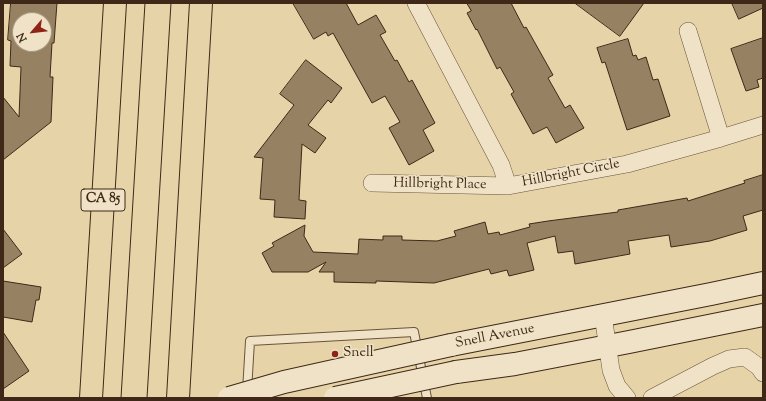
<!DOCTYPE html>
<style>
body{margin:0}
#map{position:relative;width:766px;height:401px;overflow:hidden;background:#e7d3a8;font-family:"Sorts Mill Goudy",serif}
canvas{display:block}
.frame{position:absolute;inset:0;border:4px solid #3f2818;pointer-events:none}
.north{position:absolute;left:12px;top:12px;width:40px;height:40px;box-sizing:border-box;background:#efe2c6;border:1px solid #a99880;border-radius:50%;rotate:242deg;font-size:11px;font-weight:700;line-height:16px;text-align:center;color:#3f2818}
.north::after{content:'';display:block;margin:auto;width:14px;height:18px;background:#8f2418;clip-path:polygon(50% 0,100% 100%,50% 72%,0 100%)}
</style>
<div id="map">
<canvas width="766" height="401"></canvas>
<div class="frame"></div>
<div class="north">N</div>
</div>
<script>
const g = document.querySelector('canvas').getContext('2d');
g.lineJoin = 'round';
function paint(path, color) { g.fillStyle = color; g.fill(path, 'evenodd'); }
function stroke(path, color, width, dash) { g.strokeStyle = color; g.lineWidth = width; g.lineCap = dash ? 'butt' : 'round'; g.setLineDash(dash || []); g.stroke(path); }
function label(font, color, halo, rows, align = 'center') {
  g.font = font + ' "Sorts Mill Goudy",serif'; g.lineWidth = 3; g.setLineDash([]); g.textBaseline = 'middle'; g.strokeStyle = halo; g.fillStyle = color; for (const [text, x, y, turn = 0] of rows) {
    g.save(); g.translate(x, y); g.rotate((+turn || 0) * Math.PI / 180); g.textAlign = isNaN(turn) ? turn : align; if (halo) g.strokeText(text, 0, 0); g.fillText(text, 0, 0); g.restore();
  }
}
const building = new Path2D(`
 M 11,3 L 57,3 L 54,43 L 52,43 L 50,77 L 53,77 L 51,122 L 3,160 L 3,97 L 19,117 L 21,67 L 10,66 L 11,41 L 8,40 ZM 20,20 L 44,20 L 44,44 L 20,44 Z
 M 293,3 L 346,3 L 358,25 L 376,15 L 386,32 L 380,35 L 395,61 L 397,60 L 409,82 L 412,80 L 435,123 L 423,130 L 434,151 L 409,165 L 389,128 L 400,122 L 385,96 L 372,103 L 333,33 L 328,36 L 326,32 L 314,39 Z
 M 467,3 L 511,3 L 524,28 L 526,27 L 553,75 L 548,78 L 565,108 L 570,105 L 584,128 L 556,143 L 547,127 L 533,134 L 511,94 L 514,92 L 500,67 L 497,69 L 477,29 L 476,30 L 467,13 L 471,11 Z
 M 575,3 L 644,3 L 620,36 Z
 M 732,3 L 763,3 L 763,8 L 739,19 Z
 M 763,38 L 763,78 L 757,80 L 759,87 L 746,91 L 731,49 Z
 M 628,39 L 633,56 L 636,55 L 638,60 L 646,57 L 653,80 L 658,79 L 670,116 L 627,130 L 605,62 L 602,63 L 597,48 Z
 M 306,60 L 342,88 L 331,103 L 328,100 L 308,125 L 326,138 L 315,153 L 302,144 L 299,200 L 306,201 L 305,219 L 274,217 L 275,200 L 260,199 L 263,158 L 254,157 L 294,105 L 280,94 Z
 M 763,175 L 763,210 L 743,216 L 747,230 L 710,241 L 671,247 L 669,235 L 628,241 L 630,254 L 575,264 L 573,251 L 558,253 L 555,236 L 527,243 L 534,270 L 509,276 L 507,270 L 491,274 L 489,269 L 434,283 L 376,281 L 376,283 L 334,282 L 334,272 L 319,272 L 326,262 L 308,272 L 272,272 L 262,253 L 274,246 L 272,243 L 305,225 L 304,236 L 313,252 L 358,254 L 359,239 L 383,240 L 383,236 L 402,236 L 402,240 L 437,241 L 456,236 L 454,231 L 485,222 L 488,234 L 499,232 L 500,235 L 530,227 L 529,224 L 548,221 L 618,212 L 618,210 L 687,198 L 688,201 L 745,183 L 744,181 Z
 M 3,229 L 22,254 L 3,268 Z
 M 3,281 L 41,287 L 39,300 L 36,300 L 32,322 L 3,317 Z
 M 3,332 L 29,371 L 3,389 Z`);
const service = new Path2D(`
 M 247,391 L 250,341 L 414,332 L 427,398`);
const minor = new Path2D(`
 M 416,3 L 501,165 L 508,186
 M 688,31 L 721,138
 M 372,183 L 508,186 L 627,164 L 721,138 L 763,125
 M 603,315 L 611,370 L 617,386 L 627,398
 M 652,398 L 713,366 L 729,359 L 745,357 L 759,367 L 763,373`);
const secondary = new Path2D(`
 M 451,345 L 711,294 L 763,283
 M 456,372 L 515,364 L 629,342 L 763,315`);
const motorway = new Path2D(`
 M 91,398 L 115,3
 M 178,398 L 201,3`);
const tram = new Path2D(`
 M 121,398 L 145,3
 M 147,398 L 171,3`);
const secondaryBridge = new Path2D(`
 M 229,398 L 284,382 L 451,345
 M 335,398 L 456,372`);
const markers = [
 [335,354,4,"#8f2418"]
];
const shields = [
 [103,200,44]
];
const shieldNames = [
 ["CA 85",103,200]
];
const streetNames = [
 ["Hillbright Circle",571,174,-11],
 ["Hillbright Place",440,185,1],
 ["Snell Avenue",495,337,-11]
];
const poiNames = [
 ["Snell",343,354]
];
paint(building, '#968163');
stroke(building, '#3f2818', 1);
stroke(service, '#69533c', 10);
stroke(minor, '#69533c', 18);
stroke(secondary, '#3f2818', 24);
stroke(motorway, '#3f2818', 24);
stroke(service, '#efe2c6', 8);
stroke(minor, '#efe2c6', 17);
stroke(secondary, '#efe2c6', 22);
stroke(motorway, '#e7d3a8', 22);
stroke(tram, '#3f2818', 1);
stroke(secondaryBridge, '#3f2818', 24, []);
stroke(secondaryBridge, '#efe2c6', 22);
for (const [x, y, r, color] of markers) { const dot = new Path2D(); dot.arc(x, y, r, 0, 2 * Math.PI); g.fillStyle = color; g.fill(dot); stroke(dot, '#efe2c6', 1.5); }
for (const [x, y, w] of shields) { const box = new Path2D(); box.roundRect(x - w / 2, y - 11, w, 22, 3); g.fillStyle = '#efe2c6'; g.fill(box); stroke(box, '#3f2818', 1); }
label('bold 13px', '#3f2818', null, shieldNames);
label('14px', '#3f2818', '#efe2c6', streetNames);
label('14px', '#3f2818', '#efe2c6', poiNames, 'left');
</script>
